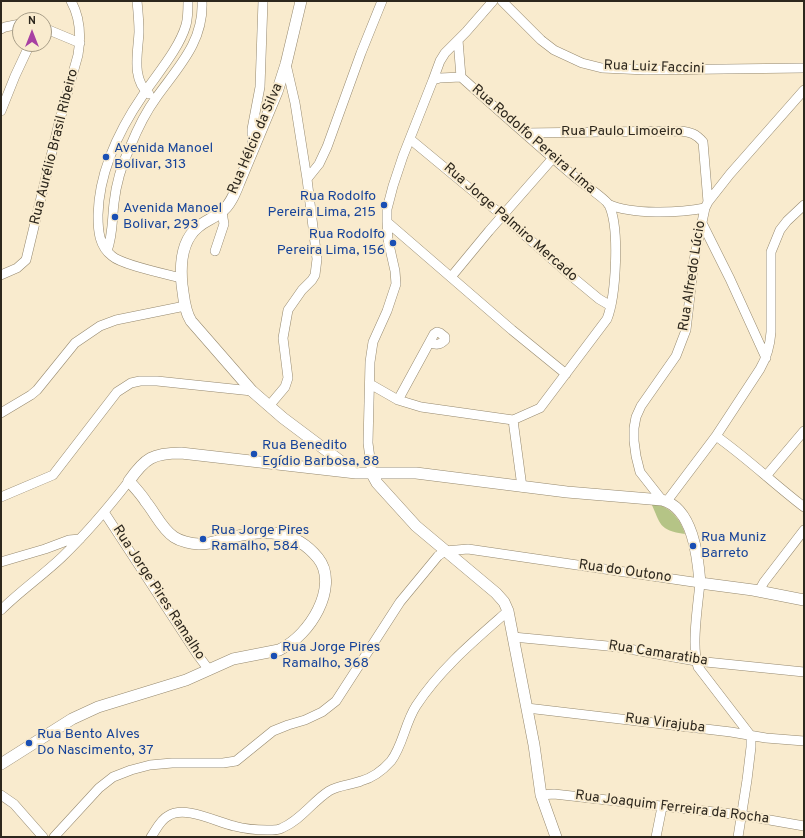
<!DOCTYPE html>
<meta charset="utf-8">
<style>
body{margin:0}
#map{position:relative;width:805px;height:838px;overflow:hidden;background:#f9ebce;font-family:Overpass,sans-serif}
canvas{display:block}
.frame{position:absolute;inset:0;border:2px solid #2d271d;pointer-events:none}
.north{position:absolute;left:12px;top:12px;width:40px;height:40px;box-sizing:border-box;background:#f9ebce;border:1px solid #a79d87;border-radius:50%;rotate:0deg;font-size:11px;font-weight:700;line-height:16px;text-align:center;color:#2d271d}
.north::after{content:'';display:block;margin:auto;width:14px;height:18px;background:#a840a3;clip-path:polygon(50% 0,100% 100%,50% 72%,0 100%)}
</style>
<div id="map">
<canvas width="805" height="838"></canvas>
<div class="frame"></div>
<div class="north">N</div>
</div>
<script>
const g = document.querySelector('canvas').getContext('2d');
g.lineJoin = 'round';
function paint(path, color) { g.fillStyle = color; g.fill(path, 'evenodd'); }
function stroke(path, color, width, dash) { g.strokeStyle = color; g.lineWidth = width; g.lineCap = dash ? 'butt' : 'round'; g.setLineDash(dash || []); g.stroke(path); }
function label(font, color, halo, rows, align = 'center') {
  g.font = font + ' Overpass,sans-serif'; g.lineWidth = 4; g.setLineDash([]); g.textBaseline = 'middle'; g.strokeStyle = halo; g.fillStyle = color; for (const [text, x, y, turn = 0] of rows) {
    g.save(); g.translate(x, y); g.rotate((+turn || 0) * Math.PI / 180); g.textAlign = isNaN(turn) ? turn : align; if (halo) g.strokeText(text, 0, 0); g.fillText(text, 0, 0); g.restore();
  }
}
const green = new Path2D(`
 M 651,503 C 668,505 680,517 685,534 C 658,530 661,524 651,503 Z`);
const minor = new Path2D(`
 M 137,1 C 138,11 139,22 139,32 C 138,53 131,79 149,94
 M 502,1 L 541,40 L 554,50 L 582,63 L 602,68 L 646,70 L 804,68
 M 44,28 L 80,43
 M 1,29 L 5,27 L 20,24
 M 458,40 L 461,77
 M 433,80 L 440,61 L 445,53 L 466,32 L 493,1
 M 1,111 L 15,76 L 30,44
 M 524,133 L 680,131 C 691,132 696,134 703,142 L 708,202
 M 410,139 L 503,216 L 570,275 L 599,299 L 611,306
 M 252,150 L 252,129 L 260,87 L 263,1
 M 307,179 L 319,164 L 327,147 L 361,53 L 382,1
 M 608,204 C 632,215 679,213 705,208
 M 387,222 L 512,330 L 566,374
 M 702,223 L 730,279 L 766,358
 M 107,251 C 113,235 112,219 114,203 C 116,184 122,164 130,147 C 137,130 145,113 156,98 C 178,67 204,42 202,1
 M 215,251 L 224,224 L 222,212
 M 1,275 L 17,268 L 26,260 L 59,123 L 78,55 C 81,37 80,17 71,1
 M 451,277 L 489,231 L 553,158
 M 181,278 C 166,274 122,265 112,256 C 99,246 98,231 98,215 C 99,172 119,130 143,95 C 157,74 179,49 186,25 C 188,18 188,9 188,1
 M 370,384 L 398,400 L 421,407 L 513,420 L 522,487
 M 398,400 L 434,334 L 437,332 L 440,333 L 445,337 L 445,340 C 440,345 436,345 430,343
 M 269,406 L 285,387 L 288,378 L 283,338 L 288,310 L 302,290 L 312,280 L 315,275 L 317,259 L 307,179 L 295,103 L 286,64
 M 1,413 L 31,395 L 37,390 L 75,343 L 100,326 L 116,320 L 185,306
 M 716,436 C 747,458 774,484 804,507
 M 372,474 L 368,443 L 370,362 L 373,342 L 387,311 L 396,284 L 395,271 L 388,240 L 387,222 L 387,209 L 393,186 L 403,156 L 433,80 L 440,78 L 461,77 C 499,111 537,145 576,178 C 583,184 606,199 609,205 C 620,228 616,296 607,319 L 540,408 L 513,420
 M 766,476 L 804,431
 M 1,497 L 53,475 L 117,392 L 131,383 L 140,381 L 157,381 L 252,391
 M 662,500 L 640,472 L 636,456 L 634,441 L 634,428 L 636,417 L 641,406 L 676,356 L 686,330 L 694,260 L 705,208 L 708,202 L 730,174 L 804,90
 M 667,501 L 716,436 L 760,369 C 767,357 770,346 771,332 L 771,252 L 780,230 L 787,221 L 804,205
 M 104,512 L 197,654 L 209,670
 M 1,562 L 45,549 L 69,540 L 80,539
 M 759,591 L 764,582 L 804,530
 M 1,610 C 20,591 42,576 62,557 C 86,534 108,508 129,481
 M 513,637 L 618,647 L 696,661 L 804,672
 M 527,708 L 731,732 L 766,738 L 804,741
 M 1,795 L 14,804 L 43,837
 M 541,795 L 554,794 L 741,815 L 804,826
 M 54,837 L 99,788 L 113,777 L 131,770 L 150,765 L 172,763 L 223,763 L 236,761 L 273,731 L 288,725 L 305,720 L 322,712 L 336,701 L 400,602 L 438,556 L 445,551 L 468,549 L 700,583 C 698,604 691,647 698,667 L 751,736 L 751,747 L 747,780 L 738,837
 M 151,837 C 156,830 160,820 168,816 C 185,805 216,822 234,826 C 245,829 257,830 267,830 C 273,830 277,831 282,828 C 301,820 312,802 329,791 C 339,785 351,785 361,781 C 372,778 383,770 391,761 C 403,745 405,723 416,706 C 440,669 475,640 508,611
 M 656,837 L 662,807`);
const tertiary = new Path2D(`
 M 301,1 L 286,64 L 277,92 L 239,183 C 235,193 230,206 221,212 C 214,218 205,221 198,227 C 181,241 180,265 182,285 C 184,297 184,310 191,321 L 252,391 L 283,418 L 355,472
 M 372,474 L 377,483 L 416,526 L 496,593 L 504,602 L 508,611 L 534,745 L 541,795 L 556,837
 M 1,764 L 72,719 L 98,707 L 186,680 L 233,659 L 279,650 C 296,642 310,626 318,610 C 326,594 330,573 318,558 C 295,530 266,529 233,537 C 217,541 202,547 186,542 C 182,541 177,539 174,537 C 162,529 155,513 146,502 C 141,494 135,488 129,481 C 145,458 153,453 181,453 L 356,473 L 416,473 L 567,492 L 662,500 C 693,508 698,557 700,583 L 753,590 L 804,600`);
const markers = [
 [106,157,4,"#1a4fb4"],
 [384,205,4,"#1a4fb4"],
 [115,217,4,"#1a4fb4"],
 [393,243,4,"#1a4fb4"],
 [254,454,4,"#1a4fb4"],
 [203,539,4,"#1a4fb4"],
 [693,546,4,"#1a4fb4"],
 [274,656,4,"#1a4fb4"],
 [29,743,4,"#1a4fb4"]
];
const streetNames = [
 ["Rua Luiz Faccini",654,68,2],
 ["Rua Paulo Limoeiro",622,132],
 ["Rua Hélcio da Silva",256,139,-67],
 ["Rua Rodolfo Pereira Lima",533,140,41],
 ["Rua Aurélio Brasil Ribeiro",55,147,-76],
 ["Rua Jorge Palmiro Mercado",510,223,41],
 ["Rua Alfredo Lúcio",693,276,-81],
 ["Rua do Outono",625,572,8],
 ["Rua Jorge Pires Ramalho",158,593,57],
 ["Rua Camaratiba",658,654,9],
 ["Rua Virajuba",665,724,7],
 ["Rua Joaquim Ferreira da Rocha",672,808,7]
];
const transitNames = [
 ["Avenida Manoel",114,149],
 ["Bolivar, 313",114,165],
 ["Rua Rodolfo",376,197,"right"],
 ["Pereira Lima, 215",376,213,"right"],
 ["Avenida Manoel",123,209],
 ["Bolivar, 293",123,225],
 ["Rua Rodolfo",385,235,"right"],
 ["Pereira Lima, 156",385,251,"right"],
 ["Rua Benedito",262,446],
 ["Egídio Barbosa, 88",262,462],
 ["Rua Jorge Pires",211,531],
 ["Ramalho, 584",211,547],
 ["Rua Muniz",701,538],
 ["Barreto",701,554],
 ["Rua Jorge Pires",282,648],
 ["Ramalho, 368",282,664],
 ["Rua Bento Alves",37,735],
 ["Do Nascimento, 37",37,751]
];
paint(green, '#b5c486');
stroke(minor, '#95886e', 10);
stroke(tertiary, '#95886e', 12);
stroke(minor, '#fff', 9);
stroke(tertiary, '#fff', 11);
for (const [x, y, r, color] of markers) { const dot = new Path2D(); dot.arc(x, y, r, 0, 2 * Math.PI); g.fillStyle = color; g.fill(dot); stroke(dot, '#f9ebce', 1.5); }
label('14px', '#2d271d', '#f9ebce', streetNames);
label('14px', '#164399', '#f9ebce', transitNames, 'left');
</script>
